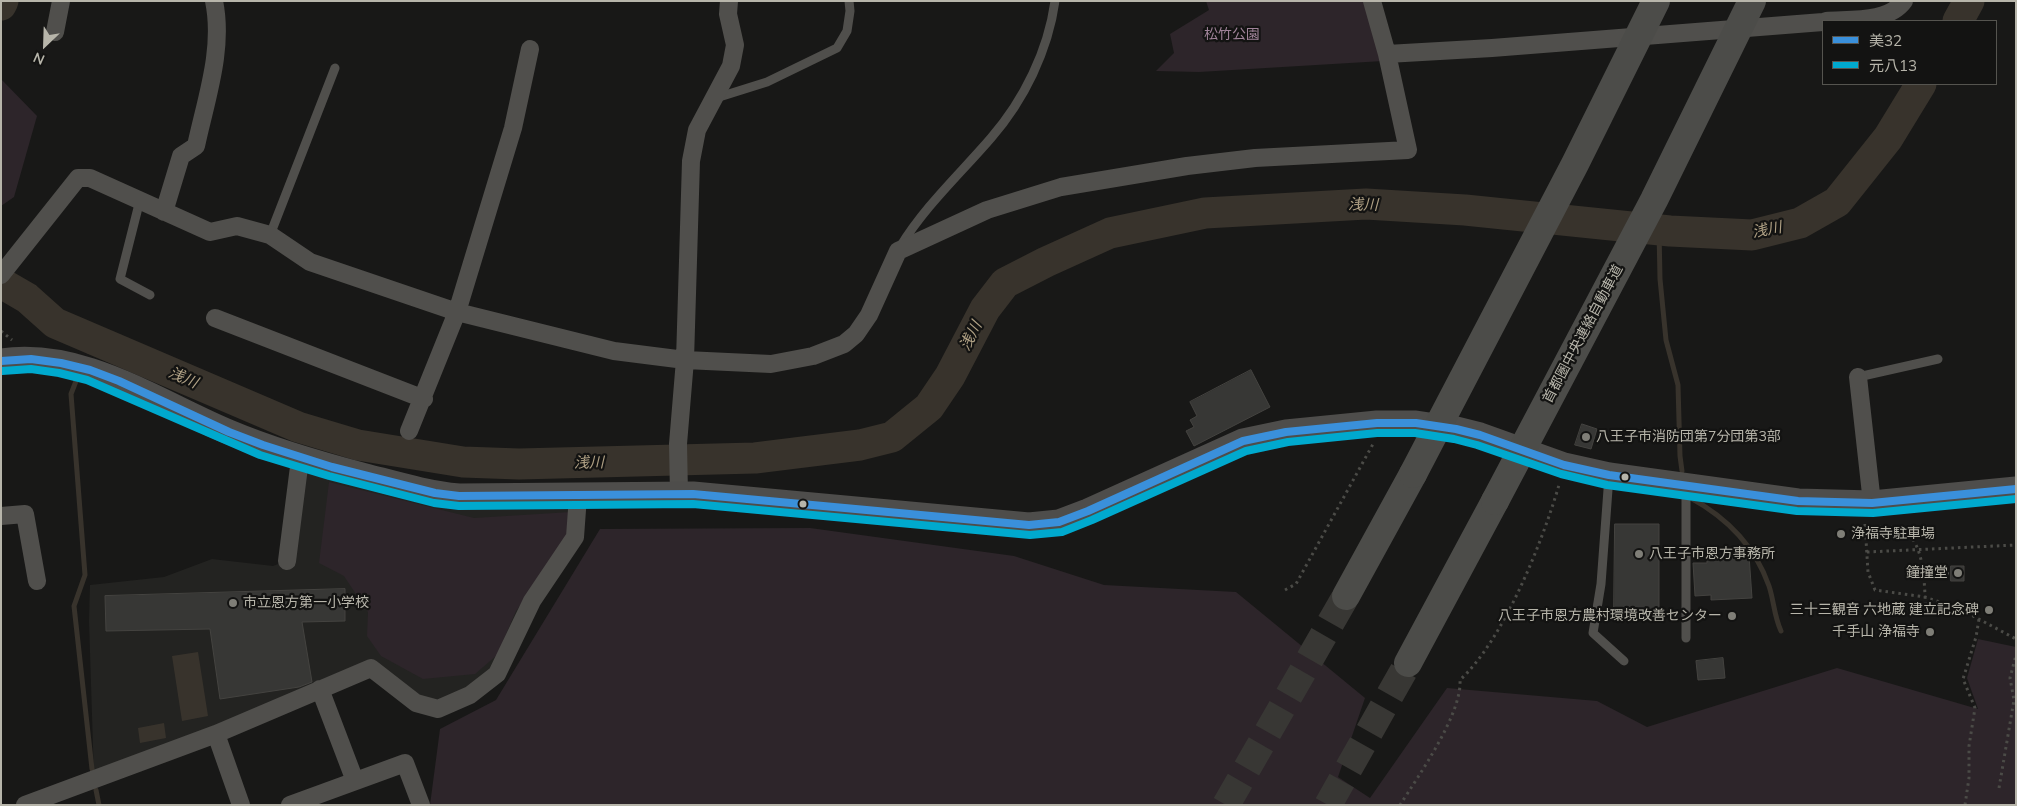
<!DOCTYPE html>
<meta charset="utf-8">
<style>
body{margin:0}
#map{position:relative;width:2017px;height:806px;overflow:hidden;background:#181817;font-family:Mulish,"Noto Sans JP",sans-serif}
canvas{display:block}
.frame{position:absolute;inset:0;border:2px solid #b7b5aa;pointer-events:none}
.legend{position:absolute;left:1822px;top:20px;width:175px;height:65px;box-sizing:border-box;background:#131312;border:1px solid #55544f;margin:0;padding:6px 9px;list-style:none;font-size:15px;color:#b7b5aa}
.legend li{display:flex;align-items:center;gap:10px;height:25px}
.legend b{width:25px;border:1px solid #55544f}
.north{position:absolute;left:20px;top:20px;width:50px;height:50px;-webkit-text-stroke:4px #131312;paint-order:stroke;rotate:204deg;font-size:14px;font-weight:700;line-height:20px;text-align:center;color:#b7b5aa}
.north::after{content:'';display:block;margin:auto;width:18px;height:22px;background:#b7b5aa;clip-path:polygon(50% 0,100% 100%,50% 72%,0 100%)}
</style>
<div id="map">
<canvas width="2017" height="806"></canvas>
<div class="frame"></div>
<ul class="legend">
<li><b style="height:6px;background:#3a90db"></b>美32</li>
<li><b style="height:6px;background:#00a9ce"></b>元八13</li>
</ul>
<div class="north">N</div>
</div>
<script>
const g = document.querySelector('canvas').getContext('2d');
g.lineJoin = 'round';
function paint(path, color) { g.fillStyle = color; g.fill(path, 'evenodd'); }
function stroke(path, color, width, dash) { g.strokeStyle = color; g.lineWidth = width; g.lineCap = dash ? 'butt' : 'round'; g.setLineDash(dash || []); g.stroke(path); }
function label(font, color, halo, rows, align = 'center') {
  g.font = font + ' Mulish,"Noto Sans JP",sans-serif'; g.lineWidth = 4.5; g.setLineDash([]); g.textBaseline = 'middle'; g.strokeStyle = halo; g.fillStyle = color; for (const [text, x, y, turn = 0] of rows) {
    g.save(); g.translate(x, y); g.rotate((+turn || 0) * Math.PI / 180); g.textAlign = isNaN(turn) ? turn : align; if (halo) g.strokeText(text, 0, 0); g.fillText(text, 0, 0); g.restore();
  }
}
const built = new Path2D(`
 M 299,466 L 577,505 L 497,674 L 438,709 L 371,668 L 94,778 L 89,621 L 90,585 L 164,577 L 212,559 L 273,566 L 286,561 Z`);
const green = new Path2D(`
 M 1206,1 L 1366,1 L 1383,61 L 1199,72 L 1156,71 L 1174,53 L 1170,34 L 1209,10 Z
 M 1,79 L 37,116 L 14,197 L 1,206 Z
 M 329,482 L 474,518 L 571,512 L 566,540 L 516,611 L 497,655 L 475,674 L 423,679 L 381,656 L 367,636 L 368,612 L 344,576 L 319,563 Z
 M 810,528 L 1014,556 L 1104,585 L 1236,592 L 1365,698 L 1338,777 L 1370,798 L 1447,688 L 1597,701 L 1647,727 L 1837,668 L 1978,709 L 1967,678 L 1978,639 L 2016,647 L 2016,805 L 430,805 L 440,729 L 496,700 L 600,529 Z`);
const water = new Path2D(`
 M 198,652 L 208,716 L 182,721 L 172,656 Z
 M 164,723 L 166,738 L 140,743 L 138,728 Z`);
const stream = new Path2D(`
 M 1659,230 L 1660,279 L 1666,340 L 1678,385 L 1680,456 L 1682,471
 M 88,351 L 93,338
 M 78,376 L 71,394 L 85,575 L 74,606 L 92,769
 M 1689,497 C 1726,517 1755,546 1769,586 C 1774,601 1774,616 1781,631
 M 96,790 L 99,805`);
const river = new Path2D(`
 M 1,5 L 3,1
 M 1958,21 L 1969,1
 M 1,283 L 27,298 L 55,323 L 298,427 L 358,445 L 463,462 L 519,464 L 755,458 L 860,445 L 892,437 L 929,407 L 950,376 L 985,309 L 1005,283 L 1046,262 L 1110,233 L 1205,213 L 1366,204 L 1465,210 L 1670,231 L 1752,235 L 1800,223 L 1837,202 L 1888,138 L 1921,84`);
const building = new Path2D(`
 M 1251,370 L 1270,407 L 1194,446 L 1186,431 L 1194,427 L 1190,420 L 1197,416 L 1190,402 Z
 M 1582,424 L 1597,429 L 1591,449 L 1575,445 Z
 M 1615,524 L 1659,524 L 1659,616 L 1614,615 Z
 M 1749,555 L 1752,598 L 1711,600 L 1711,595 L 1695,596 L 1693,563 L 1707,563 L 1707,558 Z
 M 1951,566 L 1964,566 L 1964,581 L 1951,581 Z
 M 345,589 L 345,621 L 302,622 L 312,682 L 299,687 L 220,699 L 210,629 L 106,631 L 105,596 Z
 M 1723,658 L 1725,678 L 1698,680 L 1696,661 Z`);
const highwayTunnel = new Path2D(`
 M 1226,805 L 1346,596
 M 1328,805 L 1408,663`);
const path = new Path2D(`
 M 1,331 L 12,340
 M 1865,524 L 1868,572 L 1875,590 L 1925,597 L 1960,609 L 2016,639
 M 1865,527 C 1876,527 1890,526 1900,529 C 1927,539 1924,591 1926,615
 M 1867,552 L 2016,545
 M 1922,573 L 1949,573
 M 1285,590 L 1296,584 L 1373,444
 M 1999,788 L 2014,700 L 2010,678 L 2016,655
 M 1400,805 C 1419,775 1462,714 1460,680 C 1504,639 1542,543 1559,485
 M 1965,805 L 1969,778 L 1969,746 L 1975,708 L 1963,679 L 1976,637 L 1979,619`);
const lane = new Path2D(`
 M 716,98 L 767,82 L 837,48 L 847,31 L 850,11 L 849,1
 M 140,200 L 120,279 L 150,295
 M 270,235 L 335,68
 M 900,247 C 925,206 960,174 991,138 C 1024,100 1048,51 1055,1
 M 1858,377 L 1938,359
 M 1609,476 L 1601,584 L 1593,633 L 1624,661
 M 1686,488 L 1686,638`);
const street = new Path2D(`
 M 1826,21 C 1850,19 1888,23 1904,1
 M 55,32 L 61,1
 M 1387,54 L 1492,48 L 1823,22
 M 164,212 L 181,156 L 196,146 C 206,99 224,49 214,1
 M 1,275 L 78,178 L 90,178 L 210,232 L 237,226 L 270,235 L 310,262 L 457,312 L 614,351 L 685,360 L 771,364 L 813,356 L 844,344 L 856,334 L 869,315 L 898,251 L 987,210 L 1061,187 L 1187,166 L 1255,158 L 1408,150 L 1387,54 L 1372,1
 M 215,318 L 424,399
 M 1858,377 L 1872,503
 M 409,431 L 457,312 L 513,128 L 530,49
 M 679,494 L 678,444 L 685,360 L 691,161 L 697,130 L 731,66 L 735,45 L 728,14 L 729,1
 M 1,516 L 25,514 L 37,581
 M 287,561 L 300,459
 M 320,689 L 355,781
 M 216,734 L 241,805
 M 25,805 L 216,734 L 371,668 L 416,703 L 438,709 L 470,695 L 497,674 L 532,601 L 575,537 L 578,496
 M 290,805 L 405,763 L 421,805`);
const secondary = new Path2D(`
 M 1,361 C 83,349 157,402 229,432 C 274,451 320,464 366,476 C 397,484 427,493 459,496 L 693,494 L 1029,525 L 1059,522 L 1088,511 L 1243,441 L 1286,432 L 1377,423 L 1416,423 L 1456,429 L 1480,435 L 1564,465 L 1609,475 L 1798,501 L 1872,503 L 2016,489`);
const highway = new Path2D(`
 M 1346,596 L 1413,474
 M 1408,663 L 1495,501`);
const highwayBridge = new Path2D(`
 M 1413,474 L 1575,164 L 1656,1
 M 1495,501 L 1654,200 L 1752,1`);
const bus1 = new Path2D(`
 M 1,361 L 31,359 L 61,363 L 90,370 L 119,381 L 229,432 L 263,445 L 332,467 L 435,493 L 459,496 L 693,494 L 1029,525 L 1059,522 L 1088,511 L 1243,441 L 1286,432 L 1377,423 L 1416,423 L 1456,429 L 1480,435 L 1564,465 L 1609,475 L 1798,501 L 1872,503 L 2016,489`);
const bus2 = new Path2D(`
 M 2,371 L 31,369 L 59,373 L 87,380 L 260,455 L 329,476 L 434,503 L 459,506 L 693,504 L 1030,535 L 1062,532 L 1092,520 L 1246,451 L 1288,442 L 1377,433 L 1415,433 L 1454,439 L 1477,445 L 1561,474 L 1607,485 L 1797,511 L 1873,513 L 2016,499`);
const markers = [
 [1586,437,5,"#7f7e77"],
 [1625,477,4.5,"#b7b5aa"],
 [803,504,4.5,"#b7b5aa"],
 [1841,534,5,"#7f7e77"],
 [1639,554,5,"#7f7e77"],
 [1958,573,5,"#7f7e77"],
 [233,603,5,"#7f7e77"],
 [1989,610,5,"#7f7e77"],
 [1732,616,5,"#7f7e77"],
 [1930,632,5,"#7f7e77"]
];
const parkNames = [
 ["松竹公園",1232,35]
];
const streetNames = [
 ["首都圏中央連絡自動車道",1583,334,-62]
];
const poiNames = [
 ["八王子市消防団第7分団第3部",1596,437],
 ["浄福寺駐車場",1851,534],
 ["八王子市恩方事務所",1649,554],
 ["鐘撞堂",1948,573,"right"],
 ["市立恩方第一小学校",243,603],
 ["三十三観音 六地蔵 建立記念碑",1979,610,"right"],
 ["八王子市恩方農村環境改善センター",1722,616,"right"],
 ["千手山 浄福寺",1920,632,"right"]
];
const waterNames = [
 ["浅川",1363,205,1],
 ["浅川",1767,230,-11],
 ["浅川",971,336,-63],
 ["浅川",183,378,23],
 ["浅川",589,463,-1]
];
paint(built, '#232321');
paint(green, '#2d252a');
paint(water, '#38332c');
stroke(stream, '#38332c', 5);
stroke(river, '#38332c', 31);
paint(building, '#373735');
stroke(building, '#444340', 1);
stroke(highwayTunnel, '#383734', 28, [28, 14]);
stroke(path, '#4b4b47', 3, [2.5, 4]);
stroke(lane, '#504f4c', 9);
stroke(street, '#504f4c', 18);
stroke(secondary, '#4e4d4b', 25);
stroke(highway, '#4c4c49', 28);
stroke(highwayBridge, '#4c4c49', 28);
stroke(bus1, '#3a90db', 8);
stroke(bus2, '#00a9ce', 8);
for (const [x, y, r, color] of markers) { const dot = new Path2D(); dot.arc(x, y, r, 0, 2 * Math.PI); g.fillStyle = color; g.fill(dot); stroke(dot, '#131312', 2); }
label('14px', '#a08399', '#131312', parkNames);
label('14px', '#b7b5aa', '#131312', streetNames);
label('14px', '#b7b5aa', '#131312', poiNames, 'left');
label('italic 15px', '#afa084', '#131312', waterNames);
</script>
